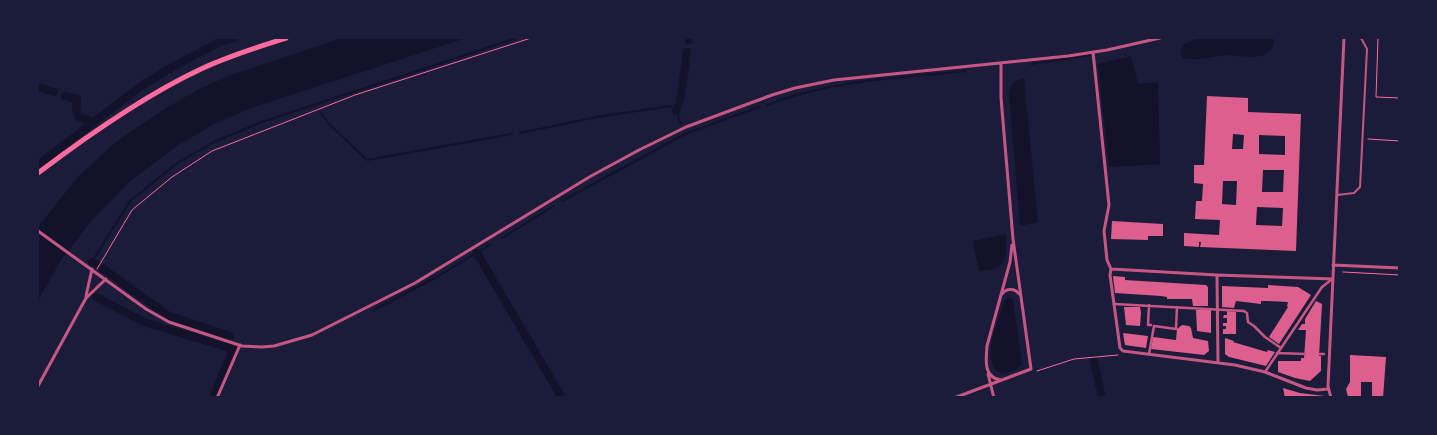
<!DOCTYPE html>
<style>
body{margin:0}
#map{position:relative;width:1437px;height:435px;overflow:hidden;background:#1b1b3a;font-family:Quicksand,sans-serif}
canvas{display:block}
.frame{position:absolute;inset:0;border:39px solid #1b1b3a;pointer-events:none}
</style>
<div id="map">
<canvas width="1437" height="435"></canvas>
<div class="frame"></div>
</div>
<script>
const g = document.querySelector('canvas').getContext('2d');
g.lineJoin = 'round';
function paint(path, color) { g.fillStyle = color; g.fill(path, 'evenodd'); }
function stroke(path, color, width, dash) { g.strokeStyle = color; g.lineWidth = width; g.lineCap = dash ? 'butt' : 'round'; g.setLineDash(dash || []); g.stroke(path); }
const water = new Path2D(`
 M 342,38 L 466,38 L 251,108 L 214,124 L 180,144 L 129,182 L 92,220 L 61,260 L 38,301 L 38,227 L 78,177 L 116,142 L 163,110 L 201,88 L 234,74 Z
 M 1197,38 L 1274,38 C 1274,65 1242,55 1226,55 C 1211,56 1197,62 1183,58 L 1180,53 L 1183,45 Z
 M 1131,56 L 1138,84 L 1158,82 L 1160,164 L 1109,167 L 1098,64 Z
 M 1024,79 L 1038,222 L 1020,226 L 1009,96 C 1010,85 1013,80 1024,79 Z
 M 1006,234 C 1007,258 1007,271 979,271 L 973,241 Z
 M 1009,297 L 1013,299 L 1022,364 L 1016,370 L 1002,374 L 994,369 C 985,348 998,321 1004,301 Z`);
const stream = new Path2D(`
 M 1031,64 L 1090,55
 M 767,105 C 830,80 899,78 966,71
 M 321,113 L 329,124 L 367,160 L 512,134
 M 520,133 L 597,117 L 670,106 L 676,111 L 681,124
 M 562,201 L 685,134 L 759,107
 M 502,238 L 554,206
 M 95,257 L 130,201 L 176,164 L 214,142 L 262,122 L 517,38
 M 376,309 L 440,275 L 491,244`);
const canal = new Path2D(`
 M 689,40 L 689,38
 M 38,87 L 54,92
 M 65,96 L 77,99 L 76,111 L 79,117 L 93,122
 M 680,101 L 687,52
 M 676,111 L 677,107
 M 38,165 L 141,86 L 174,66 L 222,41 L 234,38
 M 477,253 L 562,398
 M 92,262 L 97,265
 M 102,268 L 169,316 L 230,336
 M 96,297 L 144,322 L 233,349 L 213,398
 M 1094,361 L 1102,398`);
const building = new Path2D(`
 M 1207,96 L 1248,98 L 1248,112 L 1301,114 L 1296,251 L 1200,247 L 1201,242 L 1199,242 L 1199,247 L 1184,246 L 1184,233 L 1219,235 L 1220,220 L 1195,219 L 1196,201 L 1202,201 L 1203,184 L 1194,183 L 1194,165 L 1204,165 ZM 1233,134 L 1244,135 L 1243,149 L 1232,149 ZM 1259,135 L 1285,136 L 1285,155 L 1259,154 ZM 1263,170 L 1284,170 L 1283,192 L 1262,192 ZM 1223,181 L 1237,181 L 1236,205 L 1222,204 ZM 1257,207 L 1283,208 L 1282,226 L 1256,225 Z
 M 1112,221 L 1163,224 L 1163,236 L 1148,236 L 1148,240 L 1111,239 Z
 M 1113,276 L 1125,277 L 1125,280 L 1206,285 L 1208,287 L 1208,306 L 1193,306 L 1192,299 L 1167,299 L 1167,297 L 1161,296 L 1115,293 Z
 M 1268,285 L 1298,287 L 1311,295 L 1279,344 L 1269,337 L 1288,307 L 1287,306 L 1288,302 L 1267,301 L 1261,301 L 1261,304 L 1236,301 L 1234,308 L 1222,307 L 1222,286 L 1268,288 Z
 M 1316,301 L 1322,304 L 1319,356 L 1321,356 L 1321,371 L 1310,381 L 1295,378 L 1278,372 L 1278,361 L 1301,361 L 1301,358 L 1304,358 L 1306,330 L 1298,330 L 1302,324 L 1305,324 L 1305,319 Z
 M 1124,307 L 1140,307 L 1141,313 L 1140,326 L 1126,325 Z
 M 1196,310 L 1211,310 L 1211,333 L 1197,331 Z
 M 1227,311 L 1236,312 L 1236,334 L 1223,334 L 1223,329 L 1226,329 L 1226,326 L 1223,326 L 1223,323 L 1227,323 L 1227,318 L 1223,318 L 1224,315 L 1227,315 Z
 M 1182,325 L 1189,326 L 1191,328 L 1193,338 L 1208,341 L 1209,351 L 1204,355 L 1151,349 L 1153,337 L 1176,340 L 1177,329 Z
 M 1123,333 L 1148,336 L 1146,348 L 1125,345 Z
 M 1225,338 L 1234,341 L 1233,342 L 1267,352 L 1268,350 L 1275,352 L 1266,366 L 1229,357 L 1225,354 Z
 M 1350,355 L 1386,357 L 1383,398 L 1372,398 L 1372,382 L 1361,382 L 1361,398 L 1348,397 L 1346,389 L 1350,382 Z
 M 1283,388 L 1300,393 L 1325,396 L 1325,398 L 1285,398 Z`);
const path = new Path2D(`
 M 1378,38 L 1376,97 L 1400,98
 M 1368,139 L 1400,141
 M 97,269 L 132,210 L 172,177 L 212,151 L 355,95 L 531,38
 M 1343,272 L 1400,275
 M 1037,371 L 1074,359 L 1118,355`);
const service = new Path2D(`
 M 1337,195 L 1354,193 L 1360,187 L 1367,49 L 1361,38`);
const pedestrian = new Path2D(`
 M 1114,304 L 1244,311 L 1247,313 L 1248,322 L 1254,326 L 1265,337 L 1281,348
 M 1149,305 L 1148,325 L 1151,325
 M 1277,353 L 1305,354
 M 1149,354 L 1154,326 L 1176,329 L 1177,307
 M 1319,354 L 1324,354
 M 1265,372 L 1322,287 L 1331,280`);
const minor = new Path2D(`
 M 1093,52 L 1109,205 L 1104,231 L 1107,260 L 1111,269
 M 38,231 L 146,309 L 169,322 L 242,346 L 262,347 L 274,346 L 312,335 L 415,283 L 591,176 L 639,150 L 686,127 L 772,95 L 795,88 L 834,80 L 1068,56 L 1107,50 L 1160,38
 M 1333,265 L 1400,268
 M 1111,269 L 1110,275 L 1120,348 L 1123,351 L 1235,365 L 1265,372 L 1306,388 L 1317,390 L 1328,389
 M 1111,269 L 1217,275 L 1333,279
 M 1217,275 L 1218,362
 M 1002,294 C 1006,288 1015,288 1019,294
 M 86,296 L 92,269
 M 988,374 L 994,398
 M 1001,380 C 983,378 986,359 987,346 L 1010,262 L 1012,245
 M 38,386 L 86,298 L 106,279
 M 217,398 L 240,345
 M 954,398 L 1031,369 L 1013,239 L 1001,98 L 1001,63
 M 1331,398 L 1328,386 L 1344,38`);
const secondary = new Path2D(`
 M 38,173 C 87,136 145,95 201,69 C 228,56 258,47 286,38`);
paint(water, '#12122b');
stroke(stream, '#12122b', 2);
stroke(canal, '#12122b', 8);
paint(building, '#dd5f8e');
stroke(path, '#ff6b9d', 1);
stroke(service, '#c65784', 2);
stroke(pedestrian, '#c65784', 2.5);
stroke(minor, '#c65784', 3);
stroke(secondary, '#ff6b9d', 5);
</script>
